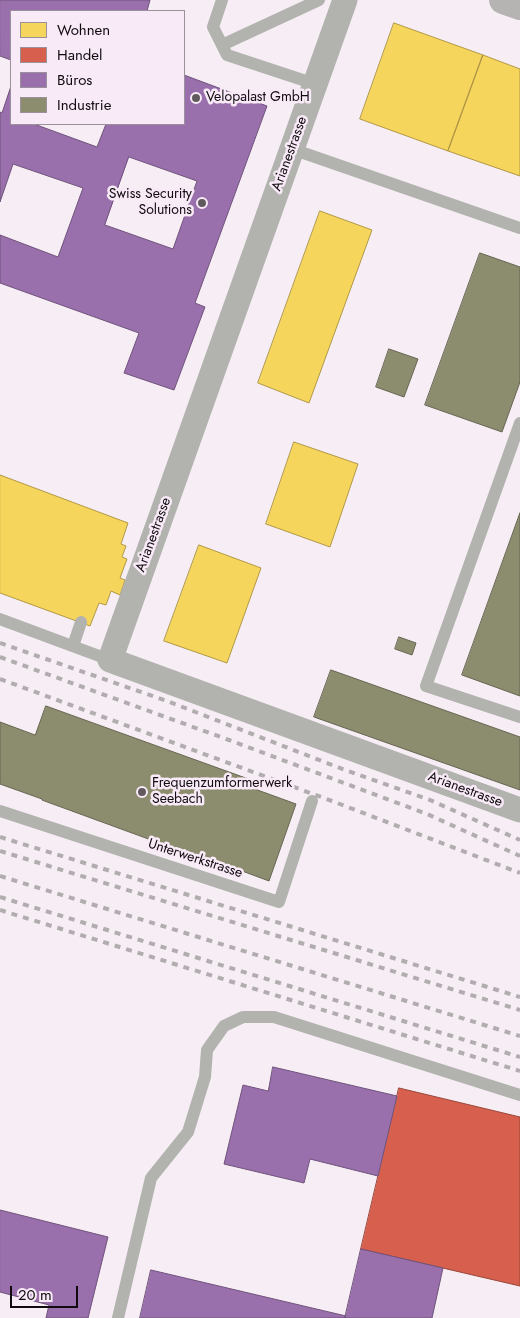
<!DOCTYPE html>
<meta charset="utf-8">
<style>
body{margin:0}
#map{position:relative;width:520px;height:1318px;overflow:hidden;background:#f6eef4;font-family:Jost,sans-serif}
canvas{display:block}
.legend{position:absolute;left:10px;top:10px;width:175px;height:115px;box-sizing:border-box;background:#f9eaf7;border:1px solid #9b919a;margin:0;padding:6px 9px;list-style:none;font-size:15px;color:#0f0b0f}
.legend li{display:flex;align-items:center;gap:10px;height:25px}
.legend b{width:25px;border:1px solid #9b919a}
.scale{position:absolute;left:10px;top:1286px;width:68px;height:22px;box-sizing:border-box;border:2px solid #0f0b0f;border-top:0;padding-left:6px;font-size:15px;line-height:18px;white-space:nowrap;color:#0f0b0f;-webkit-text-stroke:4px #f9eaf7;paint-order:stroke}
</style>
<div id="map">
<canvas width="520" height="1318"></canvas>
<ul class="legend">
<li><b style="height:14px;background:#f6d55c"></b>Wohnen</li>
<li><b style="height:14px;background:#d6604d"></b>Handel</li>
<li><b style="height:14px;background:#9970ab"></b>Büros</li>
<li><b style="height:14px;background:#8c8c6e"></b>Industrie</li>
</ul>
<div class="scale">20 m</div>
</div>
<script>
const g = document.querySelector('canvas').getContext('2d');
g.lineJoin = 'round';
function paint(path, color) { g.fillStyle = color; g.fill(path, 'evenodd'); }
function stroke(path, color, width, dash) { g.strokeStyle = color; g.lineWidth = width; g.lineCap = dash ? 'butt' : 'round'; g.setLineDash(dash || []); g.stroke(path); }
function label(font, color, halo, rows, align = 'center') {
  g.font = font + ' Jost,sans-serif'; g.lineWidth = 5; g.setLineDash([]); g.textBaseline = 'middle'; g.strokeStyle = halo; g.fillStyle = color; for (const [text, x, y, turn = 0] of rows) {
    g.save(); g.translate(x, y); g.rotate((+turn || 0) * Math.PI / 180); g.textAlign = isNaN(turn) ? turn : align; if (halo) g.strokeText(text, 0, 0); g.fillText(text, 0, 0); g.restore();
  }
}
const homes = new Path2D(`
 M 394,23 L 483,55 L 448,151 L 360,119 Z
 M 483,55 L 520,69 L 520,176 L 448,151 Z
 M 320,211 L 372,230 L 309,403 L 258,383 Z
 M 294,442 L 358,464 L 330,547 L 266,524 Z
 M 0,475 L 128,523 L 121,544 L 126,546 L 122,557 L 127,559 L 120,578 L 125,580 L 120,595 L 111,591 L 106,605 L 99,603 L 90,626 L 0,593 Z
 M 199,545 L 261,568 L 227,663 L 164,641 Z`);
const shops = new Path2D(`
 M 399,1088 L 520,1117 L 520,1286 L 361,1249 Z`);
const offices = new Path2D(`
 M 0,0 L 150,0 L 147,11 L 11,11 L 11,60 L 0,56 Z
 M 184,75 L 267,106 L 195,303 L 205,307 L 174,390 L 124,373 L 139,333 L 0,283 L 0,235 L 58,257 L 83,188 L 13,164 L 0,202 L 0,112 L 2,113 L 11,86 L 11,124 L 34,124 L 97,147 L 106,124 L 184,124 ZM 129,157 L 197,181 L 173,249 L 105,225 Z
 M 273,1067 L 397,1096 L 378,1176 L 310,1159 L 304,1183 L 224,1164 L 243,1085 L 268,1091 Z
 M 0,1210 L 108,1237 L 88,1318 L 46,1318 L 49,1305 L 0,1292 Z
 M 361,1249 L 443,1268 L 432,1318 L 345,1318 Z
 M 151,1270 L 346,1316 L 345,1318 L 140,1318 Z`);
const industry = new Path2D(`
 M 480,253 L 520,267 L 520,382 L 502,432 L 425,405 Z
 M 389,349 L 418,359 L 404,397 L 376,387 Z
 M 520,513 L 520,696 L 462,675 Z
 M 399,637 L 416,643 L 412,655 L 395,649 Z
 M 331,670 L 520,737 L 520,790 L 314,717 Z
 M 46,706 L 254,781 L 252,788 L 296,804 L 269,881 L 226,865 L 225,867 L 50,803 L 42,800 L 42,799 L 0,784 L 0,722 L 35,735 Z`);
const lane = new Path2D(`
 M 222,0 L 213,27 L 227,55 L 315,84
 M 222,45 L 319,0
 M 292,149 L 520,228
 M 520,423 L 426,686 L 520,717
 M 0,619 L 110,660
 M 73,646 L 81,622
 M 0,811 L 279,902 L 312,801
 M 118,1318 L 151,1178 L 188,1132 L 205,1077 L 207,1050 L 224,1026 L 243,1017 L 274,1017 L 520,1095`);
const street = new Path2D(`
 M 345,0 L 110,660 L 520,810`);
const primary = new Path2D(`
 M 503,0 L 520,6`);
const rail = new Path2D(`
 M 0,643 L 167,701 L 345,770 L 430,800 L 520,840
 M 0,657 L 229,740 L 427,814 L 520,856
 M 0,679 L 332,801 L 520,873
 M 0,837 L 520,997
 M 0,851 L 520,1010
 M 0,876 L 520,1036
 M 0,897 L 520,1057
 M 0,910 L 520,1071`);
const markers = [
 [196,98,5,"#605a5f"],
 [202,203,5,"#605a5f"],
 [142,792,5,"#605a5f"]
];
const poiNames = [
 ["Velopalast GmbH",206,98],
 ["Swiss Security",192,195,"right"],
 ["Solutions",192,211,"right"],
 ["Frequenzumformerwerk",152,784],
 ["Seebach",152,800]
];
const streetNames = [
 ["Arianestrasse",290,154,-70],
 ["Arianestrasse",154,535,-70],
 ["Arianestrasse",465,790,20],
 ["Unterwerkstrasse",195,859,18]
];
paint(homes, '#f6d55c');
stroke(homes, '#b19845', 1);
paint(shops, '#d6604d');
stroke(shops, '#9a463a', 1);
paint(offices, '#9970ab');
stroke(offices, '#70527c', 1);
paint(industry, '#8c8c6e');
stroke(industry, '#666552', 1);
stroke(lane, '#b2b2af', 12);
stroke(street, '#b2b2af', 25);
stroke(primary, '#b6b4b3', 28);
stroke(rail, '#b1adaf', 4, [6, 6]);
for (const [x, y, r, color] of markers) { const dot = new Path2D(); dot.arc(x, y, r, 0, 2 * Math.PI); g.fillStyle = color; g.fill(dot); stroke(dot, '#f9eaf7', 2); }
label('14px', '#0f0b0f', '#f9eaf7', poiNames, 'left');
label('14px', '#0f0b0f', '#f9eaf7', streetNames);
</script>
